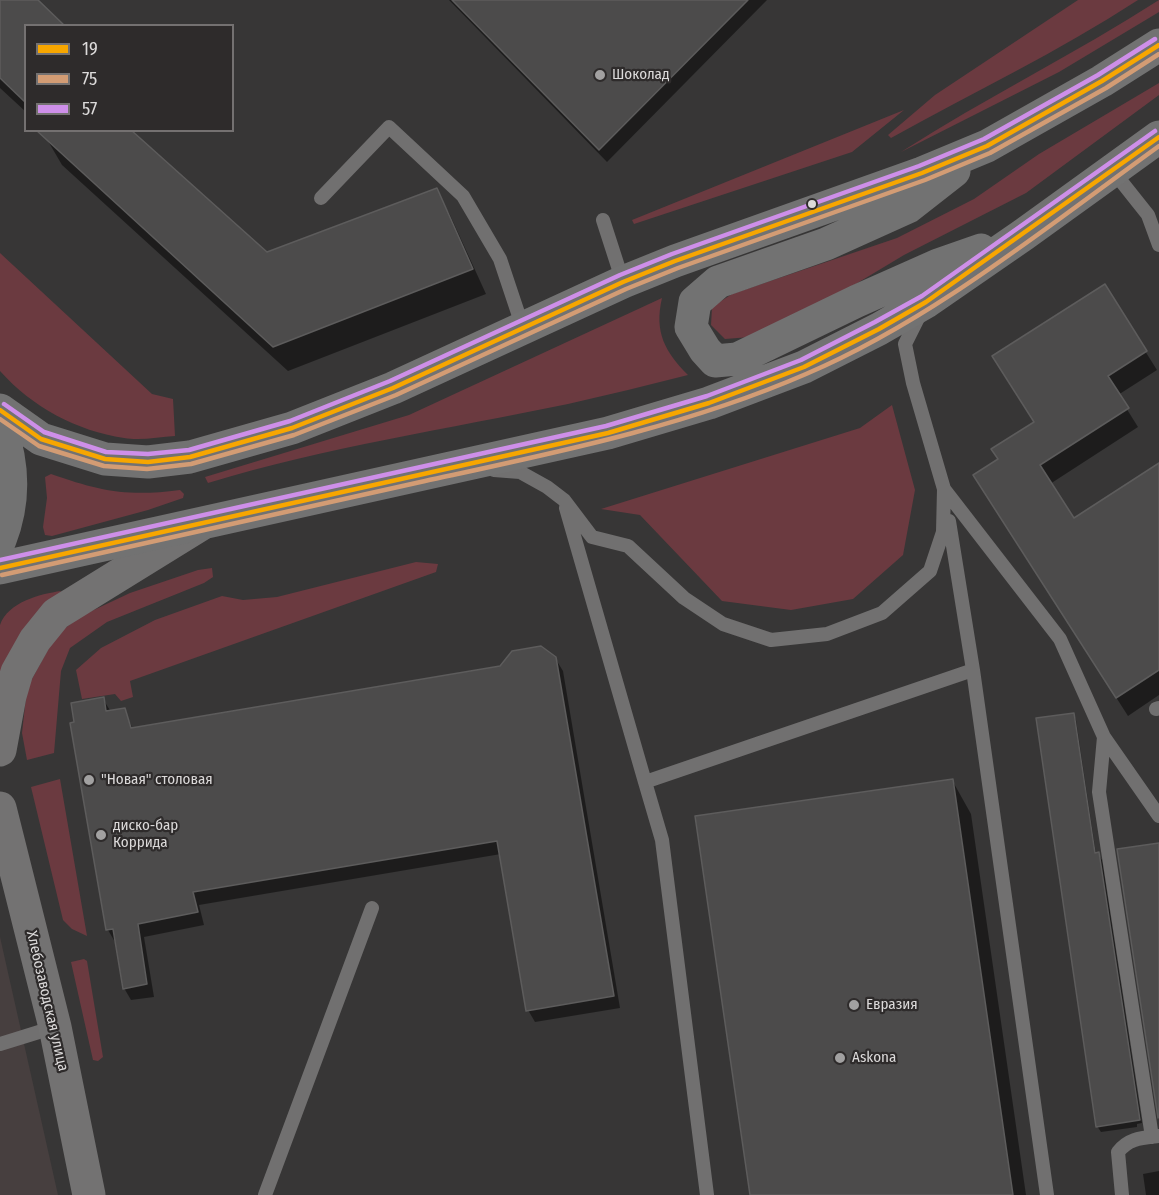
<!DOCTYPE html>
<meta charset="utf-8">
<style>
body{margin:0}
#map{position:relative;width:1159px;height:1195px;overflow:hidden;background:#373636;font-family:"Fira Sans Condensed",sans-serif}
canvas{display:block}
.legend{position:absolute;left:24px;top:24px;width:210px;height:108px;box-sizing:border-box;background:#2e2b2b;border:2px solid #747171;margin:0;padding:8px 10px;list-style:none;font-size:18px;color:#dcdada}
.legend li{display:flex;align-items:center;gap:12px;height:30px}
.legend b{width:30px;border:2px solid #747171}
</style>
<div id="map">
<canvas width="1159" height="1195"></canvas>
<ul class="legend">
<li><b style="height:8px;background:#f7a600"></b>19</li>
<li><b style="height:8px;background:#d39c74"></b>75</li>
<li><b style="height:8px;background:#ce8fe9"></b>57</li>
</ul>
</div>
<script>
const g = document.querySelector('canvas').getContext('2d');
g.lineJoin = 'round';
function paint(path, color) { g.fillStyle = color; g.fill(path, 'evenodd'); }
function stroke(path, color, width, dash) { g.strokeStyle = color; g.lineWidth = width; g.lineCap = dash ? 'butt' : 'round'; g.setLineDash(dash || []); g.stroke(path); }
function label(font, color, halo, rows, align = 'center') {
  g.font = font + ' "Fira Sans Condensed",sans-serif'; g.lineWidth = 4.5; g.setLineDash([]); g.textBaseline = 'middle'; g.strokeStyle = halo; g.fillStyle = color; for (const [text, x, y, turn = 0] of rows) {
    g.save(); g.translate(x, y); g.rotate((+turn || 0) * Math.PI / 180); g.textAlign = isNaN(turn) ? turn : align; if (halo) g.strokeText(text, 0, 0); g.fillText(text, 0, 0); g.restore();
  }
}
const built = new Path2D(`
 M 0,937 L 58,1195 L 0,1195 Z`);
const green = new Path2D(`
 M 1078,0 L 1138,0 C 1058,52 974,92 891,138 L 888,135 L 935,95 Z
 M 1159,0 L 1159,12 L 1059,72 L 901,152 C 985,98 1075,54 1159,0 Z
 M 1159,83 L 1159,95 L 1026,193 L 904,255 L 839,294 L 750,337 L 725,339 L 711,325 L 712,307 L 732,294 L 897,238 L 974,199 L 1039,154 Z
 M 904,110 L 852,152 L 634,224 L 632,220 Z
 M 0,253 L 152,394 L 173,399 L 175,436 C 159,437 140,441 124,438 C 77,431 32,407 0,371 Z
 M 662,298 C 654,332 665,352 688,375 C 648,385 608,395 568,404 C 448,429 326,447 208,483 L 205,477 L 409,415 Z
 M 892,405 L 915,490 L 903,555 L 853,599 L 791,610 L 722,601 L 640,515 L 601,509 L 860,428 Z
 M 51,474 C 100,491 127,497 180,490 L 184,494 L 183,498 L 148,510 L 52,536 L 45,535 L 43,527 L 47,498 L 45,477 Z
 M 416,562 L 438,564 L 436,572 L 130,681 L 133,697 L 121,701 L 115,694 L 82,699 L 76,670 L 101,648 L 155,620 L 222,596 L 243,600 L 277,597 Z
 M 212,568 L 213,577 L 204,583 L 107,622 L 70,648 L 61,671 L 54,753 L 27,760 L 22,733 L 27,688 L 56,635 L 81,616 L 130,593 L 198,570 Z
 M 61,591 L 60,593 L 0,687 C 0,675 0,635 0,625 C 8,602 40,594 61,591 Z
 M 60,779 L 87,936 L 72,929 L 63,920 L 31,787 Z
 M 84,959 L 87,961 L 103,1057 L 98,1061 L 93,1060 L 71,962 Z`);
const shadow = new Path2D(`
 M 0,0 L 36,0 L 26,26 L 26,112 L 0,88 Z
 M 449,0 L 767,0 L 607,162 Z
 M 48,141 L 267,254 L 436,190 L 450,215 L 486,294 L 288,371 L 62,165 Z
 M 1104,286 L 1157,370 L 1118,395 L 1138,427 L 1050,484 L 1074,520 L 1159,465 L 1159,695 L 1128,716 L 986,494 L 999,460 L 1036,423 Z
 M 555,658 L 563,671 L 620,1008 L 535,1022 L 528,1010 L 501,854 L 199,905 L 204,925 L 144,937 L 154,997 L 131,1000 L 124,988 L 117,942 L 115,942 L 108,930 L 72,724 L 103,699 L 111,712 L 124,710 L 133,729 Z
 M 1073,714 L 1076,720 L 1096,854 L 1098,854 L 1102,860 L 1142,1123 L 1137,1124 L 1137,1127 L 1101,1132 L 1097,1126 Z
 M 952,780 L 971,814 L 1026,1195 L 751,1195 Z
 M 1159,1171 L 1159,1195 L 1146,1195 L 1143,1174 Z`);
const building = new Path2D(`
 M 0,0 L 38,0 L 65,26 L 26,26 L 26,103 L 0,78 Z
 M 452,0 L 748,0 L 599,150 Z
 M 36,130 L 131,130 L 267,252 L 437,188 L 473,269 L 273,347 Z
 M 1105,284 L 1147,351 L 1108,376 L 1129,408 L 1040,465 L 1074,518 L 1159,463 L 1159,670 L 1116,698 L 973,475 L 998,459 L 991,449 L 1034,422 L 992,356 Z
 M 541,646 L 556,657 L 614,996 L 526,1011 L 497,841 L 193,892 L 198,912 L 138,924 L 147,984 L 123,989 L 113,929 L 106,930 L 70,723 L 74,722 L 71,703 L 104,697 L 106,711 L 125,708 L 131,728 L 500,666 L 512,651 Z
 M 1074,713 L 1095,853 L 1099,852 L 1140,1120 L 1096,1127 L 1036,718 Z
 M 953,779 L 1013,1195 L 750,1195 L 695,816 Z
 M 1159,843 L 1159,1117 L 1158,1118 L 1117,849 Z`);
const service = new Path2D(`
 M 1113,171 L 1148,215 L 1159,245
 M 321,198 L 389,127 L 463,196 L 500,259 L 523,328
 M 603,220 L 623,282
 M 494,470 L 520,472 L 547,487 L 564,500 L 592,537 L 628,546 L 684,598 L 723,624 L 771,640 L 827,634 L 882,613 L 930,571 L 943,532 L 944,489 L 913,383 L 905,344 L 920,314
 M 944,489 L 1060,639 L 1104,737 L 1099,792 L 1152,1137
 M 566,508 L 645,782 L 973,670 L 949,521
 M 973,670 L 1047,1195
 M 1156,709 L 1159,708
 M 1104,737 L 1159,816
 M 645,782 L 662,840 L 707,1195
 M 0,1044 L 55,1027
 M 265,1195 L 372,908
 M 1122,1195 L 1118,1152 C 1129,1138 1142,1138 1159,1136`);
const secondary = new Path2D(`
 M 0,750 L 10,696 L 17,672 L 35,640 L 56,614 L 200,525
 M 0,808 L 55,1027 L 89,1195`);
const primary = new Path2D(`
 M 954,171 L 908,207 L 826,244 L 718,282 L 695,302 L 691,327 L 705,350 L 715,361 L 737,359 L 857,301 L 938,265 L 981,250
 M 0,410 L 41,439 L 105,459 L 148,462 L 190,457 L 292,428 L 393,388 L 623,282 L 675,261 L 922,173 L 987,146 L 1102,81 L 1159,45
 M 0,426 C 14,465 15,502 0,540
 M 0,568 L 608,433 L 709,403 L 804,367 L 879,329 L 926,302 L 1023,235 L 1159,137`);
const bus1 = new Path2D(`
 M 0,410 L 41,439 L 105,459 L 148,462 L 190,457 L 292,428 L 393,388 L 623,282 L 675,261 L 922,173 L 987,146 L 1102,81 L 1159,45
 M 0,568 L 608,433 L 709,403 L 804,367 L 879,329 L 926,302 L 1159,137`);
const bus2 = new Path2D(`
 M 0,419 L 39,446 L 104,466 L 147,469 L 191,464 L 294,435 L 396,395 L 626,289 L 678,268 L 925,180 L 990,153 L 1106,88 L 1159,54
 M 2,575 C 143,544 284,513 425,481 C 554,453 684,427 806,374 C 931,321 1048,226 1159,146`);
const bus3 = new Path2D(`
 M 4,404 L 44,432 L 106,452 L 148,454 L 189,450 L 290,421 L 390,381 L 620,275 L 672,254 L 919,166 L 984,139 L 1098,75 L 1155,39
 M 0,560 L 606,426 L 707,396 L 801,360 L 875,322 L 922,296 L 1155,131`);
const markers = [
 [600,75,6,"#a2a1a1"],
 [812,204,5,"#dcdada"],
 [89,780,6,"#a2a1a1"],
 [101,835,6,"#a2a1a1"],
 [854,1005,6,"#a2a1a1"],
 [840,1058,6,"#a2a1a1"]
];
const poiNames = [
 ["Шоколад",612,75],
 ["\"Новая\" столовая",101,780],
 ["диско-бар",113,826],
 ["Коррида",113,843],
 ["Евразия",866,1005],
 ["Askona",852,1058]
];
const streetNames = [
 ["Хлебозаводская улица",47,1001,77]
];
paint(built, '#473f3f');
paint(green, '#6b3a40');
paint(shadow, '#0007');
paint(building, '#4c4b4b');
stroke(building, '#5d5c5c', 1.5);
stroke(service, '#717070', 14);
stroke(secondary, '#737272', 33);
stroke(primary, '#727272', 33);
stroke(bus1, '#f7a600', 4.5);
stroke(bus2, '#d39c74', 4.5);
stroke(bus3, '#ce8fe9', 4.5);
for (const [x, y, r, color] of markers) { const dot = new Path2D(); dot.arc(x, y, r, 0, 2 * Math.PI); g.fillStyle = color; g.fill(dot); stroke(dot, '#2e2b2b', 2); }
label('15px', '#dcdada', '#2e2b2b', poiNames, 'left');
label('15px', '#dcdada', '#2e2b2b', streetNames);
</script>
